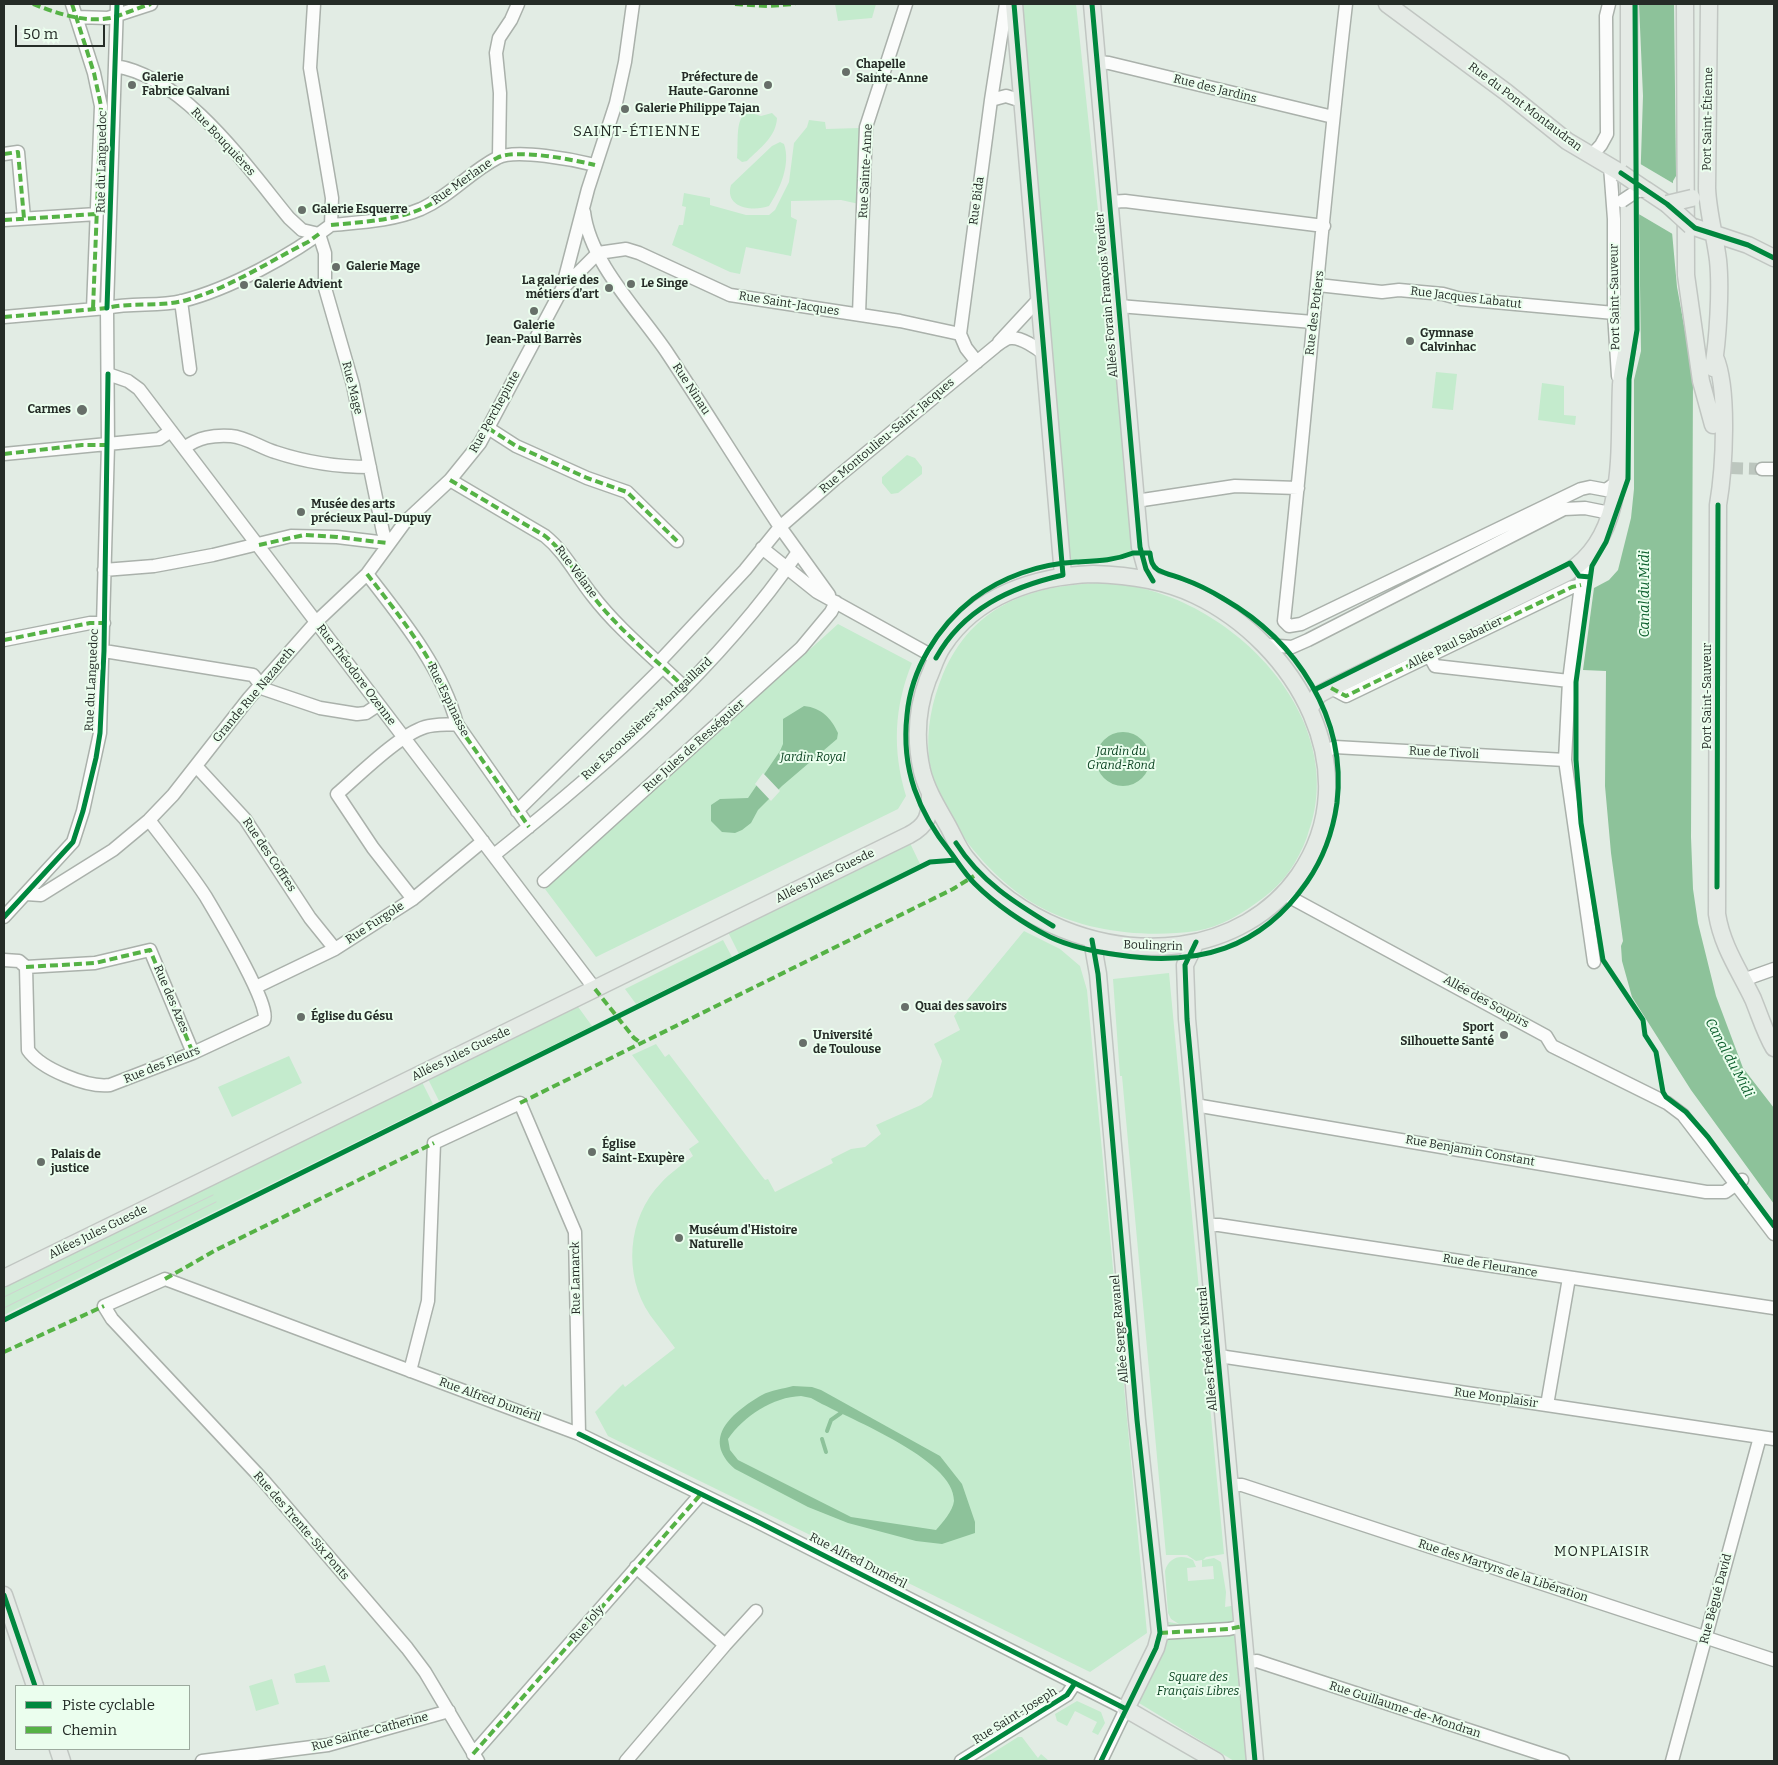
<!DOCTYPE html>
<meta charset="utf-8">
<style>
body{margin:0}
#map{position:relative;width:1778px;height:1765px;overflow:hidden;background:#e2ece4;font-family:Bitter,serif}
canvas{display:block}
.frame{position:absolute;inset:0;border:5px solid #252c27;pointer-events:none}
.legend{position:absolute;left:15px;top:1685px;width:175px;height:65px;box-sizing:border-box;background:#ebfeee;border:1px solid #9caa9e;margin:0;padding:6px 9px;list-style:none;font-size:15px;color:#252c27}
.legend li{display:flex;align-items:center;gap:10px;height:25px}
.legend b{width:25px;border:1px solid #9caa9e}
.scale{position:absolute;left:15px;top:25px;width:90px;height:22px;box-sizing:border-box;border:2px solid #252c27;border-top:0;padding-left:6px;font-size:15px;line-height:18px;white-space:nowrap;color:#252c27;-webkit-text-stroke:4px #ebfeee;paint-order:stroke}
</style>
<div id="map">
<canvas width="1778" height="1765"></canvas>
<div class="frame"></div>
<ul class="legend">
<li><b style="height:6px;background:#00873e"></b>Piste cyclable</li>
<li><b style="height:6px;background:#55b245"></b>Chemin</li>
</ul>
<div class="scale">50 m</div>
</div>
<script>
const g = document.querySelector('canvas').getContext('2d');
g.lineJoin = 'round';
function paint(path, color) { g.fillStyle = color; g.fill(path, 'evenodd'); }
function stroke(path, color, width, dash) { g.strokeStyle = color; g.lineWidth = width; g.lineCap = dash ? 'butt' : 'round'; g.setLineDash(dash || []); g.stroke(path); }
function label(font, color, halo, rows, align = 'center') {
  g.font = font + ' Bitter,serif'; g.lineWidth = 4; g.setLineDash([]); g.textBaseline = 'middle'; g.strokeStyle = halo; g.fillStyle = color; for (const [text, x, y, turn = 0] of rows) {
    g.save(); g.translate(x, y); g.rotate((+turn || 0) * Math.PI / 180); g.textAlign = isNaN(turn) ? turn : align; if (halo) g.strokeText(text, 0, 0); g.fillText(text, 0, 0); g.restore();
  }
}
const green = new Path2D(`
 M 835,4 L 876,4 L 872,18 L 838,21 Z
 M 1020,4 L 1076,4 L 1135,557 L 1070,560 Z
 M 748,112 L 761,116 L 772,113 L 777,118 C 776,137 760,148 747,161 L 742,162 L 737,158 C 739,145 734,117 748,112 Z
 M 809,120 L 825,122 L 826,129 L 860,128 L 859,204 L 841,200 L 791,201 L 791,217 L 797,220 L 791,256 L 746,247 L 740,274 L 730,272 L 672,245 L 679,225 L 683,225 L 686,207 L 682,206 L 684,193 L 710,198 L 710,205 L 746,215 L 769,215 L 775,210 L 789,182 L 794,143 L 807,127 Z
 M 780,142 L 784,144 C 791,164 780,189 769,206 C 753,212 724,208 731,185 L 772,146 Z
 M 1436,372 L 1457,374 L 1453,410 L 1432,408 Z
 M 1542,383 L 1564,386 L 1564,415 L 1576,416 L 1575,425 L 1538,420 Z
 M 907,455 L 915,458 L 922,467 L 922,474 L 898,493 L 891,494 L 882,483 L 882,477 Z
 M 1099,583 C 1219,583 1356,714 1307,837 C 1298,861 1284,883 1263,898 C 1243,913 1221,927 1196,931 C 1146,938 1087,932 1042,908 C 993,883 936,815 929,759 C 926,729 932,701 943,674 C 973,605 1029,586 1099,583 Z
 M 838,624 L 912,663 C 894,707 892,750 906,796 L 898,809 L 596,957 L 545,889 Z
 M 909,841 L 920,864 L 739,954 L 727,930 Z
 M 1024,931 L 1060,949 L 1080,966 L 1087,990 L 1147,1633 L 1090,1672 L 608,1436 L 595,1412 L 623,1384 L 625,1387 L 675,1348 C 667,1337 658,1326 650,1315 C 623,1275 627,1218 661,1183 C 670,1173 682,1165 693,1156 L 689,1149 L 699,1142 L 632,1055 L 656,1044 L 665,1057 L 669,1054 L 761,1175 L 765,1180 L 768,1179 L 775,1192 L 833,1163 L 831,1159 L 851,1149 L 865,1147 L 881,1134 L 876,1125 L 921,1105 L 932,1097 L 942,1061 L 934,1044 L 960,1030 L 954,1016 Z
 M 723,940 L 732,957 L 636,1004 L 625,989 Z
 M 1169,973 L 1224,1554 L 1206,1557 L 1203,1560 L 1214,1558 L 1221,1562 L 1226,1592 L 1225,1607 L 1237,1605 L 1247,1761 L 1234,1761 L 1139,1703 L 1139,1700 C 1155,1671 1163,1654 1164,1621 L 1179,1624 L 1171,1619 L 1168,1613 L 1165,1571 C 1169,1557 1181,1554 1193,1560 L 1196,1567 L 1187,1568 L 1188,1581 L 1214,1579 L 1213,1566 L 1202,1567 L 1202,1560 L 1196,1561 L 1187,1555 L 1166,1555 L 1122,1076 L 1120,1076 L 1113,979 Z
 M 576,1004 L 592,1026 L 439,1101 L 427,1077 Z
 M 289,1056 L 302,1083 L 232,1117 L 218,1087 Z
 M 421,1080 L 433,1104 L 4,1315 L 4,1285 Z
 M 325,1665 L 330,1682 L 296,1683 L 294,1674 Z
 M 272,1679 L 279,1704 L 256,1711 L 249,1686 Z
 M 1077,1701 L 1101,1712 L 1105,1723 L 1098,1735 L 1092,1732 L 1097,1722 L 1075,1711 L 1067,1726 L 1057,1721 L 1055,1714 Z
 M 1018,1737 L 1022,1737 L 1038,1758 L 1041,1754 L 1049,1761 L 980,1761 Z`);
const water = new Path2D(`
 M 1639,4 L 1674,4 L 1676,176 L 1673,181 L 1672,232 L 1677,287 L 1693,375 L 1691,837 L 1693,889 L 1698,923 L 1716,996 L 1743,1068 L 1774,1108 L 1774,1204 L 1691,1090 L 1632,997 L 1622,961 L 1621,946 L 1623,941 L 1611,853 L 1605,786 L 1606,671 L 1583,670 L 1594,588 L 1609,580 L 1618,570 L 1631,518 L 1634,489 L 1634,380 L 1641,351 L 1639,220 L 1643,96 Z
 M 804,706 C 822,708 831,718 838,733 L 837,739 L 782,786 L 758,810 L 751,823 L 742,830 L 735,833 L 722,832 L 711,821 L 711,805 L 720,799 L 748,798 L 780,751 L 783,744 L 783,719 Z
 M1096 759a27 27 0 1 1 54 0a27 27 0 1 1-54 0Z
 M 793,1386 L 812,1387 L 821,1390 L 940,1456 L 962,1484 L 975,1522 L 975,1533 L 942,1544 L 916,1541 L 848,1523 L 808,1507 L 735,1469 C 700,1438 733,1412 762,1395 C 771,1390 783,1389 793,1386 ZM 801,1396 L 811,1398 C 843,1417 955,1458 954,1501 C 953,1511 942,1523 936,1530 L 851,1517 L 738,1460 L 730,1450 L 728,1439 C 744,1416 773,1397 801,1396 Z`);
const pier = new Path2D(`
 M 1637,162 L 1676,185 L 1676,236 L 1637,213 Z
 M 763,773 L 780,791 L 771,801 L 755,784 Z`);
const stream = new Path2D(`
 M 827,1431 L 831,1420 L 841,1413
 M 822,1439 L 826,1452`);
const minorTunnel = new Path2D(`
 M 1731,468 L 1762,469`);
const minor = new Path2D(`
 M 72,4 L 94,73 L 101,106 L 93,309
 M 314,4 L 310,68 L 332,198 L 331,225
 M 1346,4 C 1322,209 1306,416 1284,621 L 1289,626 L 1301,624 L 1581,489 L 1590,487 L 1606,490 L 1616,483
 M 76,17 L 108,18 L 151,4
 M 1097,62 L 1109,63 L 1333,117
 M 115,66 C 184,76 247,167 289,218 L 302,230 L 319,234
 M 991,100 L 1006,4
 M 4,154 L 18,152 L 24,218
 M 499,156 L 500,93 L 496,53 L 499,38 L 511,20 L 518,4
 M 1591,156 L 1601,145 L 1607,134 L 1606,16 L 1609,4
 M 1610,166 L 1614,219 L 1614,313 L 1618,376
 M 1109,202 L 1125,201 L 1324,226
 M 584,212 C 590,263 640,312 668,354 C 706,411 742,470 780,527 L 835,479 L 996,346 C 1000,343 1006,338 1011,338 C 1021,337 1037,348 1044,354
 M 4,220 L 97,214
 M 331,225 C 361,222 392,221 421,209 C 450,196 470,172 497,158 C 515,148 575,160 595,165
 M 319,234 L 325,253 L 325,288 L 353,385 L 383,532 L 387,543
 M 598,253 L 626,249 L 639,253 L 730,295 L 900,321 L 960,334
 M 1318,285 L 1382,292 L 1399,290 L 1443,294 L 1461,299 L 1614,313
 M 562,289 L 598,253
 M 181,301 L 190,369
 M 1119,306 L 1313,322
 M 859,314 L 866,127 L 906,4
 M 4,317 L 107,308 C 132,302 158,307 182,301 C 230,289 292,255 331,225
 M 999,342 L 1038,300
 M 977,362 L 966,348 L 960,334 L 991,100 L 1006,96 L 1022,101
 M 108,374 L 128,381 L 139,389 L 595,989
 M 488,428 L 516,446 L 545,459 L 587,478 L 627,492 L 677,541
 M 184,448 C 199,437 213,435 231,436 C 246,437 261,448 275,452 C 305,462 338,467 370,467
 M 4,454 L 159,439 L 171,431
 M 1762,469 L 1774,469
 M 450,480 L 545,536 C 565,552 576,575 592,595 C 618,629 653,657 684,687
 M 1136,501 L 1235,486 L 1298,488
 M 762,548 L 817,592 L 936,658
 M 798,552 L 829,595
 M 1584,561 L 1569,681 L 1565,760 L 1594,962
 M 104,570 L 154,566 L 213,555 L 291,536 L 337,537 L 387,543
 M 367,574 C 402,619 442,668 457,724 L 529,827
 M 4,640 L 90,623 L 104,623
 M 1266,645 L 1292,647 L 1308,640 L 1564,509 L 1585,508 L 1610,513
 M 104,651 L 253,675 L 264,689 L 320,708 L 357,714 L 366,713 L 378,705
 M 1429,655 L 1435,666 L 1569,681
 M 1331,688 L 1346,696 L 1572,587 L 1581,585
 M 1324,752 L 1335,747 L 1565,760
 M 196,766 L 245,819 L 310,918 L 335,949
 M 517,811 L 663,667
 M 494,855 C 603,768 719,668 798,552 L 780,527 L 745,570 L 659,662
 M 544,881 L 801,648 L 831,612 L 836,602
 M 26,894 L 41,895 L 113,850 L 149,820 L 173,795 L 249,698 L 316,622 L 367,574 L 405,522 L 450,480 L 480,443 L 562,289 L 588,189 L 616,103 L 625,62 L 633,4
 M 1284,894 L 1546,1036 L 1552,1046 L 1667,1103 L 1683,1115 L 1774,1234
 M 413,899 L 373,848 L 337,794 C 359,775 399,735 425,727 C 435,724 447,725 457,724
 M 4,917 L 73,842 L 83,811 L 100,733 L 108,445 L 107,308 L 117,4
 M 4,960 L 19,961 L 26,967 L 28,1050 C 41,1069 88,1088 110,1085 L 193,1053 L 264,1020 C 272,1007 216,914 206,897 C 189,871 168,845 149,820
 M 26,967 L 95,963 L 150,950 L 193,1053
 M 1743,980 L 1774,969
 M 256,987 L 335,949 L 413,899 L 483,841
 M 1195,1105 L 1706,1192 L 1725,1192 L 1742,1180
 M 1206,1225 L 1219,1225 L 1774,1308
 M 1219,1356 L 1774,1439
 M 410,1371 L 428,1301 L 434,1143 L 520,1103 L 575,1232 L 579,1434
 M 1547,1405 L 1569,1278
 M 1230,1485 L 1242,1485 L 1774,1660
 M 1160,1633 L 1229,1629 L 1243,1626
 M 725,1645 L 756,1611
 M 1247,1662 L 1257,1661 L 1563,1761
 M 473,1754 L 701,1494
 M 202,1761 L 328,1745 L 449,1711
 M 478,1761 L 425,1672 L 407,1648 L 263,1480 L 112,1319 L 104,1306 L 165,1279 L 579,1434 L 756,1521 L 1126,1709 L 1101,1761
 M 626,1761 L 725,1645 L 636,1567
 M 961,1761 L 1067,1695 L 1075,1683
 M 1672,1761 L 1760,1437`);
const major = new Path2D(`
 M 1014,4 L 1063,575
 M 1092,4 L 1140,547 L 1146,569 L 1153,581
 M 1387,4 L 1506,92 L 1567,141 L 1621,173
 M 1685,4 L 1686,275 L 1701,381 L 1713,425
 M 1709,4 L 1707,188 C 1708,213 1715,236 1718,260 C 1721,288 1718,340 1713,368
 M 1646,190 L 1667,204
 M 1691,226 L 1748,245 L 1774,258
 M 1715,357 C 1729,389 1724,470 1718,505 L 1717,914 C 1722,946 1739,970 1753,999 C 1760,1016 1765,1033 1774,1048
 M 1093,574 C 1127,575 1164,580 1195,595 C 1296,643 1370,772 1299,875 C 1271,915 1228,938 1180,945 C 1101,955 1016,921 966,858 C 958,848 954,837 948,826 C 938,808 927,791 922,771 C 915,740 917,708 928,679 C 933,668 936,656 943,646 C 976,595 1036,576 1093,574 Z
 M 1310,708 L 1318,695 L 1331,688 L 1568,572 C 1629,534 1618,447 1621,385 C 1622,367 1628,350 1629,332 L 1629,4
 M 1092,940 L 1098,974 L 1137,1420 L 1160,1633 L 1156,1648 L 1126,1709 L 1216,1761
 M 1196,942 L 1185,965 L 1187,1019 L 1255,1761
 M 4,1278 L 909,835 C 928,825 930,815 930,795
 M 4,1595 L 35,1686
 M 58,1749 L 62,1761`);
const tram = new Path2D(`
 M 4,1297 L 213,1195
 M 4,1308 L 216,1202`);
const minorBridge = new Path2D(`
 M 1622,201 L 1637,191 L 1646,190`);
const majorBridge = new Path2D(`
 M 1621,173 L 1646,190
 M 1667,204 L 1691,226
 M 1667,204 L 1692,198`);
const quiet = new Path2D(`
 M 33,4 C 56,13 85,23 110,18 C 123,15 137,8 151,4
 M 72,4 L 94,73 L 101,106 L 93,309
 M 735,4 L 767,6 L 795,4
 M 4,154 L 18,152 L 24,218
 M 4,220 L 97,214
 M 331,225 C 361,222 392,221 421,209 C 450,196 470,172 497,158 C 515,148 575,160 595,165
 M 4,317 L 107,308 C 132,302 158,307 183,301 C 228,289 266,263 308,242 L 319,234
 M 488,428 L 516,446 L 545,459 L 587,478 L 627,492 L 677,541
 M 4,454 L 82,445 L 108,445
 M 450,480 L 545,536 C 565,552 576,575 592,595 C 618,629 653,657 684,687
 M 259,545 L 304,535 L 337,537 L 387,543
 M 367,574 C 402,619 442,668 457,724 L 529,827
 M 4,640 L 90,623 L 104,623
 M 1331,688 L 1346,696 L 1572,587 L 1581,585
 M 26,967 L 95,963 L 150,950 L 193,1053
 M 595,989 L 634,1038 L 641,1043
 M 520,1103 L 953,889 L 974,876
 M 165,1279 L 216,1250 L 434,1143
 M 4,1352 L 104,1306
 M 1160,1633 L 1229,1629 L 1243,1626
 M 473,1754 L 701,1494`);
const cycleway = new Path2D(`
 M 1092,4 L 1140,547 L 1146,569 L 1153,581
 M 1635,4 L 1637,330 L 1629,379 L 1628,479 L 1606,542 L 1592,566 L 1576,682 L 1576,760 L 1581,823 L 1603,960 L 1643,1020 L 1645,1035 L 1656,1052 L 1663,1092 L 1666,1097 L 1686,1112 L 1708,1137 L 1774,1226
 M 1621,173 L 1667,204 L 1695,228 L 1748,245 L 1774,258
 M 107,308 L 117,4
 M 1133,553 L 1150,553 C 1151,561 1152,566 1158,570 C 1166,574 1175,576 1183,579 C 1197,584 1211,591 1224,599 C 1297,641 1347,718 1337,803 C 1333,831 1323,859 1307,882 C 1261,949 1197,967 1119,955 C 1096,952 1071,947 1050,937 C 1024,924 995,904 975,884 C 966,875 959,864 951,853 C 918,812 901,769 907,715 C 911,670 937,627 973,599 C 1002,577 1039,564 1076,562 C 1097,561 1113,561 1133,553 Z
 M 936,658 C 963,609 1011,587 1063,575 L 1014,4
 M 1316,689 L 1570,563 L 1579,576 L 1590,577
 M 956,843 C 980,881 1015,903 1053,926
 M 1717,887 L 1718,505
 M 4,917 L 73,842 L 83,811 L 96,758 L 100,733 L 104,651 L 108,374
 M 1092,940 L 1098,974 L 1137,1420 L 1160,1633 L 1156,1648 L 1101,1761
 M 1196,942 L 1185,965 L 1187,1019 L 1255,1761
 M 4,1320 L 930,862 L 956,860
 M 579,1434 L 756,1521 L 1126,1709
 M 4,1595 L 35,1686
 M 961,1761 L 1067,1695 L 1075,1683`);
const markers = [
 [846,72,5,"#676f69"],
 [132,85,5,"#676f69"],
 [768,85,5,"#676f69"],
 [625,109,5,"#676f69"],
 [302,210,5,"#676f69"],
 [336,267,5,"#676f69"],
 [631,284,5,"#676f69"],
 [244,285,5,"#676f69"],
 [609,288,5,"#676f69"],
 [534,311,5,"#676f69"],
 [1410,341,5,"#676f69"],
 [82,410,6,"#676f69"],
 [301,512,5,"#676f69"],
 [905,1007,5,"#676f69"],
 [301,1017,5,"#676f69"],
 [1504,1035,5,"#676f69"],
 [803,1043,5,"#676f69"],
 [592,1152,5,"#676f69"],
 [41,1162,5,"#676f69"],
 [679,1238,5,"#676f69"]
];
const poiNames = [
 ["Chapelle",856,65],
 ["Sainte-Anne",856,79],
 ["Galerie",142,78],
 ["Fabrice Galvani",142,92],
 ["Préfecture de",758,78,"right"],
 ["Haute-Garonne",758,92,"right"],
 ["Galerie Philippe Tajan",635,109],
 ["Galerie Esquerre",312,210],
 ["Galerie Mage",346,267],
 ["La galerie des",599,281,"right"],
 ["métiers d’art",599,295,"right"],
 ["Le Singe",641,284],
 ["Galerie Advient",254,285],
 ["Galerie",534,326,"center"],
 ["Jean-Paul Barrès",534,340,"center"],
 ["Gymnase",1420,334],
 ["Calvinhac",1420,348],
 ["Carmes",71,410,"right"],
 ["Musée des arts",311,505],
 ["précieux Paul-Dupuy",311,519],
 ["Quai des savoirs",915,1007],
 ["Église du Gésu",311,1017],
 ["Sport",1494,1028,"right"],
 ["Silhouette Santé",1494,1042,"right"],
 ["Université",813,1036],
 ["de Toulouse",813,1050],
 ["Église",602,1145],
 ["Saint-Exupère",602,1159],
 ["Palais de",51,1155],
 ["justice",51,1169],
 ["Muséum d'Histoire",689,1231],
 ["Naturelle",689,1245]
];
const streetNames = [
 ["Rue des Jardins",1215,89,14],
 ["Rue du Pont Montaudran",1525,107,37],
 ["Port Saint-Étienne",1708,119,-89],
 ["Rue Bouquières",223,142,47],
 ["Rue du Languedoc",102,162,-89],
 ["Rue Sainte-Anne",866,171,-87],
 ["Rue Merlane",462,182,-35],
 ["Rue Bida",977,201,-82],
 ["Allées Forain François Verdier",1107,295,-95],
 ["Port Saint-Sauveur",1615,297,-91],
 ["Rue Jacques Labatut",1466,298,7],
 ["Rue Saint-Jacques",789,304,9],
 ["Rue des Potiers",1315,313,-83],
 ["Rue Mage",352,388,76],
 ["Rue Ninau",691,389,57],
 ["Rue Perchepinte",495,412,-61],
 ["Rue Montoulieu-Saint-Jacques",887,436,-40],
 ["Rue Vélane",576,572,53],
 ["Allée Paul Sabatier",1455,643,-26],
 ["Rue Théodore Ozenne",356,675,53],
 ["Rue du Languedoc",92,680,-87],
 ["Grande Rue Nazareth",254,695,-50],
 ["Port Saint-Sauveur",1708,696,-90],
 ["Rue Espinasse",448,700,64],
 ["Rue Escoussières-Montgaillard",647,719,-43],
 ["Rue Jules de Rességuier",694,746,-42],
 ["Rue de Tivoli",1444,753,3],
 ["Rue des Coffres",269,855,56],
 ["Allées Jules Guesde",825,876,-26],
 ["Rue Furgole",375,923,-33],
 ["Boulingrin",1153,946,2],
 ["Rue des Azes",171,999,67],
 ["Allée des Soupirs",1486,1002,29],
 ["Allées Jules Guesde",461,1054,-26],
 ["Rue des Fleurs",162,1065,-22],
 ["Rue Benjamin Constant",1470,1151,10],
 ["Allées Jules Guesde",98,1232,-26],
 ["Rue de Fleurance",1490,1266,9],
 ["Rue Lamarck",576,1278,-91],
 ["Allée Serge Ravanel",1120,1329,-95],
 ["Allées Frédéric Mistral",1208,1349,-95],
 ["Rue Monplaisir",1496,1398,8],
 ["Rue Alfred Duméril",490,1400,20],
 ["Rue des Trente-Six Ponts",301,1526,49],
 ["Rue Alfred Duméril",858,1561,27],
 ["Rue des Martyrs de la Libération",1503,1571,18],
 ["Rue Bègué David",1716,1599,-75],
 ["Rue Joly",587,1624,-49],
 ["Rue Guillaume-de-Mondran",1405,1710,18],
 ["Rue Saint-Joseph",1015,1716,-32],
 ["Rue Sainte-Catherine",370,1732,-15]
];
const parkNames = [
 ["Jardin du",1121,752],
 ["Grand-Rond",1121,766],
 ["Jardin Royal",813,758],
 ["Square des",1198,1678],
 ["Français Libres",1198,1692]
];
const waterNames = [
 ["Canal du Midi",1645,594,-90],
 ["Canal du Midi",1729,1058,62]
];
const neighbourhoodNames = [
 ["MONPLAISIR",1602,1552]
];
const quarterNames = [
 ["SAINT-ÉTIENNE",637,132]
];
paint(green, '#c4ebcd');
paint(water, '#8dc29a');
paint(pier, '#e2ece4');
stroke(stream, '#8dc29a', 4);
stroke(minorTunnel, '#bcc6be', 12, [12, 6]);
stroke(minor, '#aab1ab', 15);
stroke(major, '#c1c6c2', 19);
stroke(minor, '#fbfcfb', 12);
stroke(major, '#e4eae5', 16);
stroke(tram, '#cfd2d0', 1);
stroke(minorBridge, '#aab1ab', 15, []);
stroke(majorBridge, '#c1c6c2', 19, []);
stroke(minorBridge, '#fbfcfb', 12);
stroke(majorBridge, '#e4eae5', 16);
stroke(quiet, '#55b245', 4, [8, 4]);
stroke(cycleway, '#00873e', 5);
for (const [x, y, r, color] of markers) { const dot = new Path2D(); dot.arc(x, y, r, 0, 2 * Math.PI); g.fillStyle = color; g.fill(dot); stroke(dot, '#ebfeee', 2); }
label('bold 12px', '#252c27', '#ebfeee', poiNames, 'left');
label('12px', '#252c27', '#ebfeee', streetNames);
label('italic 12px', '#043d1b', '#ebfeee', parkNames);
label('italic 14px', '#0f612f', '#ebfeee', waterNames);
g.letterSpacing = '1px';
label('14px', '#252c27', '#ebfeee', neighbourhoodNames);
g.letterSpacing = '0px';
g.letterSpacing = '1px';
label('15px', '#252c27', '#ebfeee', quarterNames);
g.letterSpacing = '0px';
</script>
